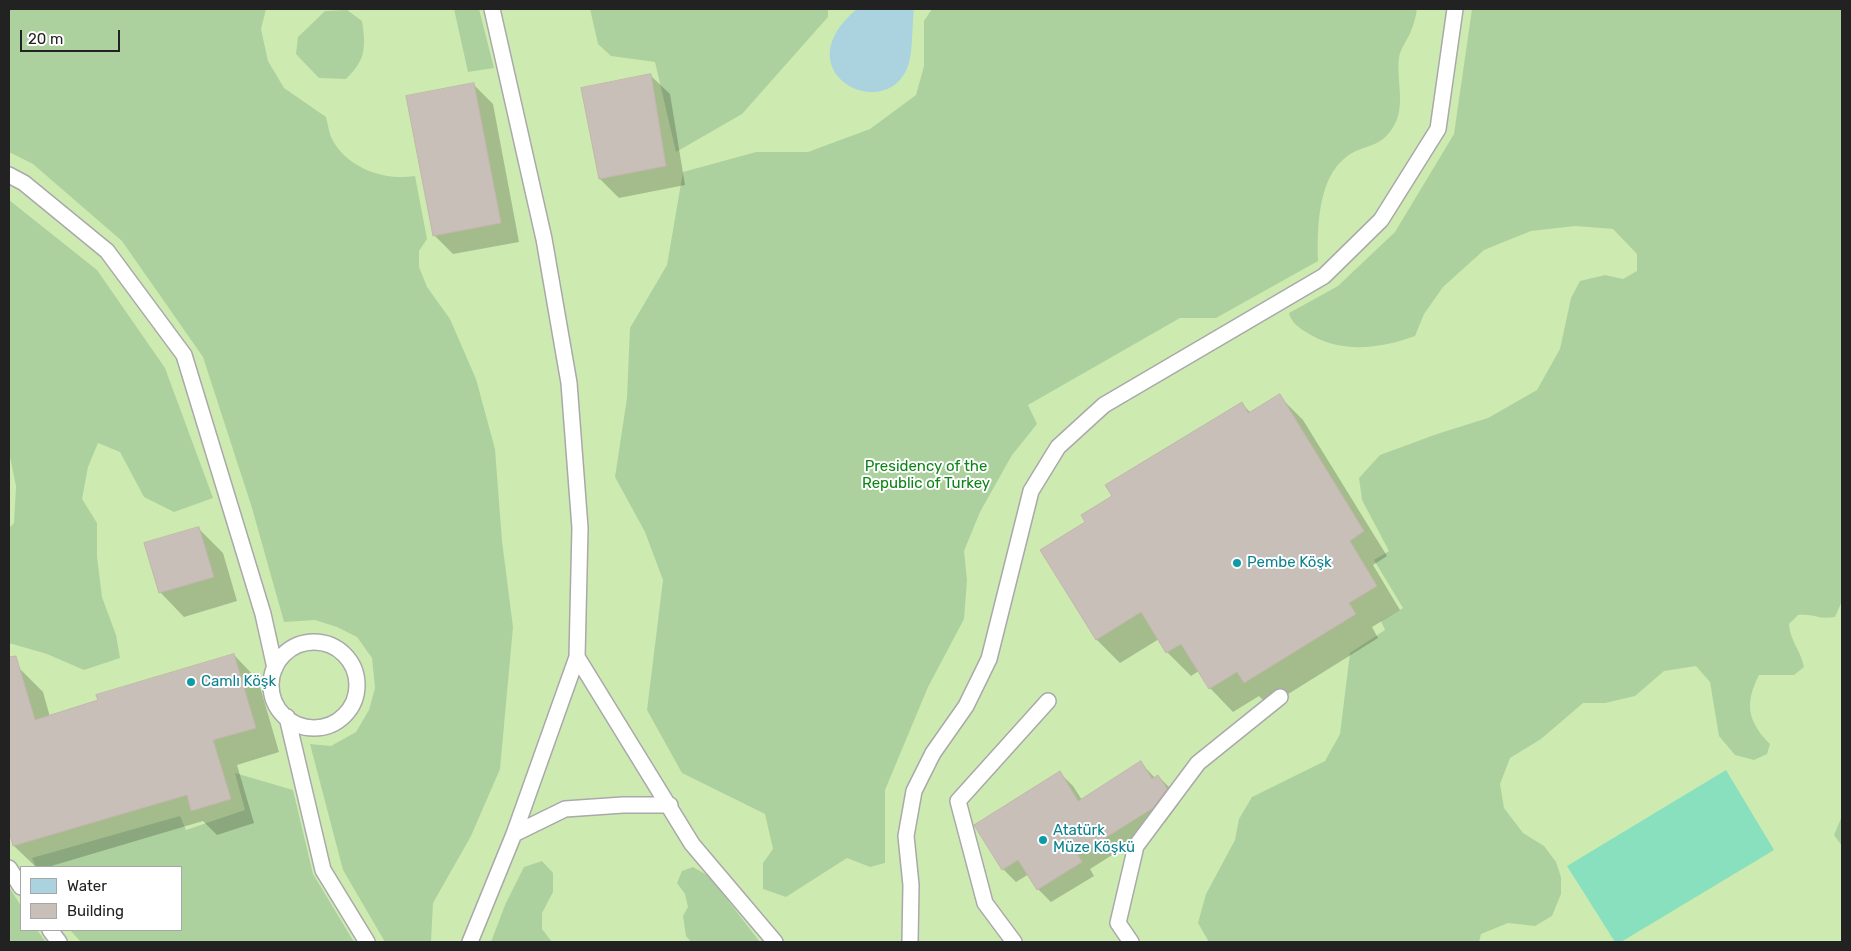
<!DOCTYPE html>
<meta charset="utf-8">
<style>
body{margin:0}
#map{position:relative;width:1851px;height:951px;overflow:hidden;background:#f2efe9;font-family:Rubik,sans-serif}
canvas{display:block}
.frame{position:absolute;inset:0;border:10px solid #222;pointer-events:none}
.legend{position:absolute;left:20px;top:866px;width:162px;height:65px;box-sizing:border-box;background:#fff;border:1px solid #a7a7a7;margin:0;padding:6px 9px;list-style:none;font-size:15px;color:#222}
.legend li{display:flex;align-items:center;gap:10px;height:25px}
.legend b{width:25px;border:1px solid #a7a7a7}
.scale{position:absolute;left:20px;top:30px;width:100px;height:22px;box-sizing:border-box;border:2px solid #222;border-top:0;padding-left:6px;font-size:15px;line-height:18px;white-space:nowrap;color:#222;-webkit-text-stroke:4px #fff;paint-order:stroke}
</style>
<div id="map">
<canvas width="1851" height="951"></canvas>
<div class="frame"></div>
<ul class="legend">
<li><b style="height:14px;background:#aad3df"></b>Water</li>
<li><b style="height:14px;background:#c7bfb8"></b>Building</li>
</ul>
<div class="scale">20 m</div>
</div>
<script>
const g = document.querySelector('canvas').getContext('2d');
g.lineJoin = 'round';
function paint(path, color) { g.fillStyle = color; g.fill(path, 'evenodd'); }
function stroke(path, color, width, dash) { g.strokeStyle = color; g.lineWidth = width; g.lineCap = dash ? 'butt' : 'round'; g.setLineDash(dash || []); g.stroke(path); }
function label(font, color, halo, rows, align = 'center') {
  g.font = font + ' Rubik,sans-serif'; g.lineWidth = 4; g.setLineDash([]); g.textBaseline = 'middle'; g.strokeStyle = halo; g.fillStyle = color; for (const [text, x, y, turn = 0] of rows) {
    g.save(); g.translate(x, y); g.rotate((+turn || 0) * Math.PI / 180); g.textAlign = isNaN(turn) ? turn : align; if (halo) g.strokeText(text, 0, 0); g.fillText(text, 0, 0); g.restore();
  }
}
const grass = new Path2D(`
 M 9,9 L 1842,9 L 1842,942 L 9,942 ZM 21,867 L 181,867 L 181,930 L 21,930 Z`);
const forest = new Path2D(`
 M 9,9 L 266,9 L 261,29 L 268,61 L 284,88 L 326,117 C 328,124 329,133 332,139 C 347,168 384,181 415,176 L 427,239 L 419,251 L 419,267 L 427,287 L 450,319 L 476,379 L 495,449 L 502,541 L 513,627 L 500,769 L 471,836 L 433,903 L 431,942 L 385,942 L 343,870 L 310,744 L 331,746 L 356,732 L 369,710 L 375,688 L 372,658 L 357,637 L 337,627 L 315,620 L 284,622 L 252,508 L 203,357 L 122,241 L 33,164 L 9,152 Z
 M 454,9 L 479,9 L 494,68 L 468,72 Z
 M 590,9 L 828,9 L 828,17 L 742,114 L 676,152 L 655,62 L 611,56 L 598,44 Z
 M 932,9 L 1417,9 C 1416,16 1414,24 1411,31 C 1408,39 1400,49 1399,58 C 1396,81 1407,108 1392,129 C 1380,146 1371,144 1354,152 C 1318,170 1317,225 1318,261 L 1216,318 L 1180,318 L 1028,405 L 1037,424 L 1012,455 L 980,512 L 964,551 L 967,580 L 964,619 L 928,687 L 885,790 L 885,863 L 870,867 L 847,858 L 786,897 L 763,889 L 763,863 L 773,849 L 765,814 L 682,773 L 647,710 L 663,580 L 645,532 L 615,477 L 627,398 L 630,328 L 667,265 L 683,172 L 756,152 L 808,152 L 870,129 L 916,95 L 924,66 L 924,21 Z
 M 1472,9 L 1842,9 L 1842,601 L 1835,617 C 1819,620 1814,613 1798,615 L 1789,624 C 1790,641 1801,651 1804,667 L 1794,675 L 1759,675 C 1744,704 1748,722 1770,744 L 1767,754 L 1754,760 L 1735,755 L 1719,736 L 1710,682 L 1696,666 L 1664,671 L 1635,696 L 1605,703 L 1583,703 L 1541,739 L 1510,758 L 1500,784 L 1504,808 L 1523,833 L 1544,846 L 1556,862 L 1561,877 L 1561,894 L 1552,916 L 1535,926 L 1508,923 L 1481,934 L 1479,942 L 1209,942 L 1198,923 L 1206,894 L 1235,840 L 1239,819 L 1252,797 L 1325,761 L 1340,734 L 1350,653 L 1385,630 L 1381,621 L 1403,608 L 1374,560 L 1389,551 L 1362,500 L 1359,478 L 1380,455 L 1437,434 L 1488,418 L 1537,390 L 1560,349 L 1571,298 L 1580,281 L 1605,275 L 1623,279 L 1637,271 L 1637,254 L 1613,229 L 1575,226 L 1531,231 L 1484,250 L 1443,287 L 1424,314 L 1415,336 C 1380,349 1339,354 1306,332 C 1299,328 1291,322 1289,313 L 1338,286 L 1395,232 L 1454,134 Z
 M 347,10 L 362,21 C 366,47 366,60 346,79 L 319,78 L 296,54 L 298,37 L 325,11 Z
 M 9,200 L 97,270 L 165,368 L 213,498 L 174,512 L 144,497 L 120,452 L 98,443 L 88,467 L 82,499 L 97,523 L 97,557 L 102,597 L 116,635 L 120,658 L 84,670 L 47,654 L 9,643 L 9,528 L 14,523 L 16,486 L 9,452 Z
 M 235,773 L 293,790 L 313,874 L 354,942 L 81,942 L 70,930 L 181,930 L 181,867 L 36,867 L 32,858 L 180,816 L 186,830 L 245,810 Z
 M 1842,816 L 1842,846 L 1834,835 Z
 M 542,861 L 553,873 L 553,892 L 542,913 L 542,929 L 552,942 L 491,942 L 505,905 L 524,867 Z
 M 693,867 L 709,876 L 760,942 L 691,942 L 686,936 L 683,916 L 688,907 L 685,894 L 677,883 L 682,871 Z
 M 9,887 L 21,906 L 21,930 L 37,930 L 46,942 L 9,942 Z`);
const pitch = new Path2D(`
 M 1726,770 L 1774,850 L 1621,942 L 1615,942 L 1567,866 Z`);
const water = new Path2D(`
 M 857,9 L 914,9 C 912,23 913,54 908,66 C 886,126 781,72 857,9 Z`);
const shadow = new Path2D(`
 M 650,75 L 670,94 L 685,185 L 619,198 L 600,179 Z
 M 474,85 L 493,104 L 519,242 L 453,254 L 434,235 Z
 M 1279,396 L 1303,420 L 1387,556 L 1373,565 L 1400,610 L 1372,627 L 1378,638 L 1269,706 L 1259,696 L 1233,712 L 1210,688 L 1199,671 L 1191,676 L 1167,652 L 1159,639 L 1120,663 L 1096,639 L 1087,522 L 1114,497 L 1241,403 L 1251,413 Z
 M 198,528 L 223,553 L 237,601 L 184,617 L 160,592 Z
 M 234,655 L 258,680 L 279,752 L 237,765 L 254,823 L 217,835 L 203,821 L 48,867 L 36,867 L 14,846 L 9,827 L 9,670 L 18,667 L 43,692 L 50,717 Z
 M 1141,763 L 1155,778 L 1158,776 L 1171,789 L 1180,802 L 1166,821 L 1090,869 L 1094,876 L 1051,902 L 1038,889 L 1029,874 L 1016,882 L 1003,869 L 1059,772 L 1073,786 L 1082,800 Z`);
const building = new Path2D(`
 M 651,74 L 666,166 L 599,179 L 581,88 Z
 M 474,83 L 501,223 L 433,236 L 406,96 Z
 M 1280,394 L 1364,531 L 1350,541 L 1377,586 L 1349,603 L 1356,614 L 1244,683 L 1237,672 L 1209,689 L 1181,644 L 1166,653 L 1141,612 L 1096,640 L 1040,550 L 1085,522 L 1081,515 L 1112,496 L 1105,485 L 1242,402 L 1248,413 Z
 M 199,527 L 214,577 L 159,593 L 144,543 Z
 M 234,654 L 256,728 L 213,740 L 231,799 L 191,811 L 187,795 L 13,846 L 9,831 L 9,657 L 16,656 L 35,720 L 98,700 L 96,695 Z
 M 1141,761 L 1152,779 L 1158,775 L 1167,789 L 1153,808 L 1078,855 L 1082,862 L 1037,890 L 1018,860 L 1002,870 L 974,825 L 1060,771 L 1078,801 Z`);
const lane = new Path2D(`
 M 9,175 L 24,183 L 107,251 L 184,355 L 263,614 L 275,668
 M271 685a43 43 0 1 1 86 0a43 43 0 1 1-86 0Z
 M 577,657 L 692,844 L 775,942
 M 287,717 L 323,870 L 367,942
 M 514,834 L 565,809 L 623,805 L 670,805
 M 9,868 L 21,887
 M 50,930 L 59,942
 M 470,942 L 514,834 L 577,657 L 580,528 L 569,383 L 544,239 L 492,9
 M 910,942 L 911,885 L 906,836 L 914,791 L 933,753 L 966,706 L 989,659 L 1031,491 L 1058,447 L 1104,405 L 1324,276 L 1381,220 L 1438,129 L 1455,9
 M 1014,942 L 985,903 L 958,801 L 1048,701
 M 1131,942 L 1118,923 L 1136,846 L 1198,763 L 1280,697`);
const markers = [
 [1237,563,5,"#0f9aa8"],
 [191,682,5,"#0f9aa8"],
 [1043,840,5,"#0f9aa8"]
];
const parkNames = [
 ["Presidency of the",926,467],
 ["Republic of Turkey",926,484]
];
const cultureNames = [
 ["Pembe Köşk",1247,563],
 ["Camlı Köşk",201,682],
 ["Atatürk",1053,831],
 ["Müze Köşkü",1053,848]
];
paint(grass, '#cdebb0');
paint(forest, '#add19e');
paint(pitch, '#88e0be');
paint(water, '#aad3df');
paint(shadow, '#0003');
paint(building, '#c7bfb8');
stroke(building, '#c4b6ab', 1);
stroke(lane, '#a9a9a9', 18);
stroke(lane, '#fff', 15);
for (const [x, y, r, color] of markers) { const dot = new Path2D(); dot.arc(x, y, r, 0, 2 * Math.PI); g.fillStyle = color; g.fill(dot); stroke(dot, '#fff', 2); }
label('15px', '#0c8416', '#fff', parkNames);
label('15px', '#0d838f', '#fff', cultureNames, 'left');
</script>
